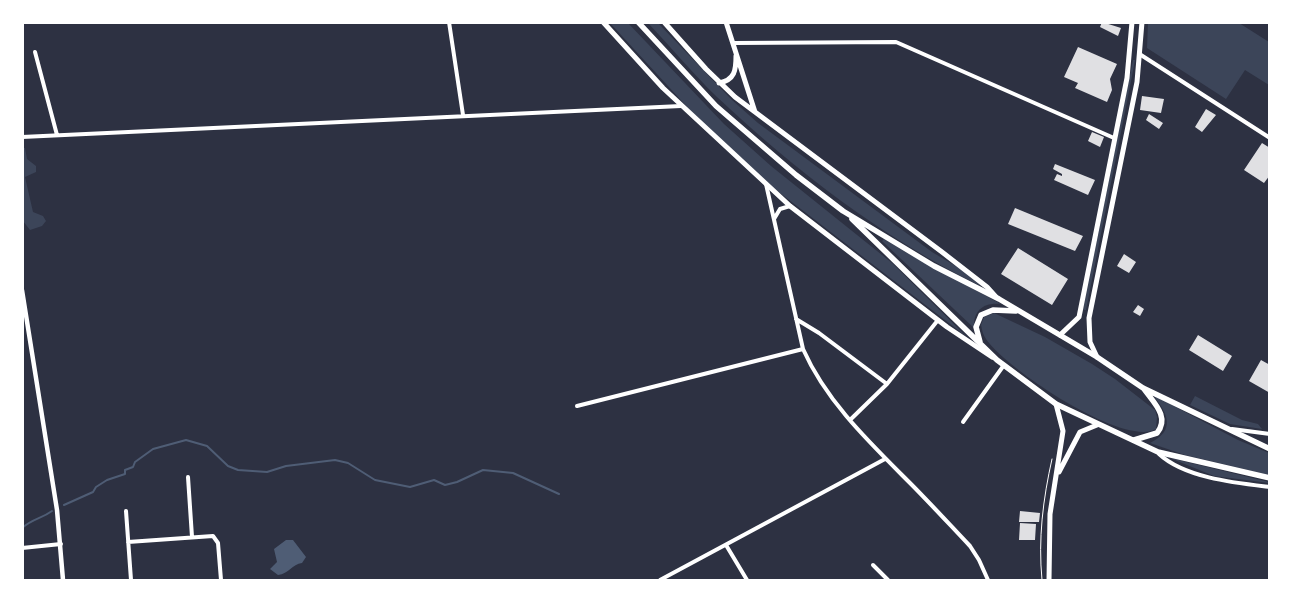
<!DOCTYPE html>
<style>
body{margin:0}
#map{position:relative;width:1292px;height:603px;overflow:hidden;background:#2d3142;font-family:"PT Sans Narrow",sans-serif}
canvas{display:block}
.frame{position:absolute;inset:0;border:24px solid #fff;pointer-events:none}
</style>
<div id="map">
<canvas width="1292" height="603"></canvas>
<div class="frame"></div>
</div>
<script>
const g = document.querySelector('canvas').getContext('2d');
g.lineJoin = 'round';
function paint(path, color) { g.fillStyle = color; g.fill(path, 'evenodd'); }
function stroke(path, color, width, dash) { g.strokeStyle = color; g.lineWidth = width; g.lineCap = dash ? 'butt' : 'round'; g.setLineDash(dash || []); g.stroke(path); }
const green = new Path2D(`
 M 610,23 L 628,23 L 724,124 L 771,166 L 892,263 L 967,337 L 771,186 L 691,111 Z
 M 648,23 L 658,23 L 732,100 L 758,123 L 932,252 L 959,268 L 981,286 C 884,239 796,171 717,97 C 693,74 671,47 648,23 Z
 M 1148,23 L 1239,23 L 1269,42 L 1269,85 L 1245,70 L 1226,99 L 1147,48 Z
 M 1133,60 L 1135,60 L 1133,71 L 1086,310 L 1083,310 Z
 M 22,148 L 25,148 L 27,159 L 36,166 L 36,172 L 25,177 L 33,212 L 43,216 L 46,221 L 42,226 L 30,230 L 23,221 Z
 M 884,239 L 909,254 L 1001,304 C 984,302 973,310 974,328 L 882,241 Z
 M 994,313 L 1045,337 L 1092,364 L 1115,379 L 1155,410 L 1157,417 L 1156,429 C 1124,448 1005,368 986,339 C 983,335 982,330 981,325 L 984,317 Z
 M 1153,395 L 1238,440 L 1269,453 L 1269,475 L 1185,455 L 1150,443 C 1176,430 1168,414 1153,395 Z
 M 1195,396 L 1242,420 L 1258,424 L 1262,429 L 1230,424 L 1190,405 Z
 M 1170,458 L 1269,482 L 1269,483 L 1214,476 Z`);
const water = new Path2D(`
 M 286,540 L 293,540 L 306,557 L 302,563 C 292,564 289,574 278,575 L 270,569 L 277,562 L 274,549 Z`);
const stream = new Path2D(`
 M 64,505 L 93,492 L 96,487 L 107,480 L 125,474 L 125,470 L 133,467 L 135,462 L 153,449 L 186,440 L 207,446 L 228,466 L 238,470 L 267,472 L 286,466 L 335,460 L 348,463 L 375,480 L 410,487 L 434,480 L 445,485 L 457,482 L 483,470 L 513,473 L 559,494
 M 22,528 C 34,518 41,519 52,511`);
const building = new Path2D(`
 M 1102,22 L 1121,28 L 1118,36 L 1100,27 Z
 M 1078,47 L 1117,64 L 1110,79 L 1112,90 L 1107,102 L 1075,88 L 1078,83 L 1064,77 Z
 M 1142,96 L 1164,99 L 1161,113 L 1140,110 Z
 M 1206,109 L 1216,115 L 1202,132 L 1195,127 Z
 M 1149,114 L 1163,123 L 1159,129 L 1146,120 Z
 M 1092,132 L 1104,137 L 1100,147 L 1088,141 Z
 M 1262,143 L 1270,148 L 1270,175 L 1264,183 L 1244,170 Z
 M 1055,164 L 1095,180 L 1088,195 L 1054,180 L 1057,174 L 1062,176 L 1062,174 L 1053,169 Z
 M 1015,208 L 1083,236 L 1075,251 L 1008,224 Z
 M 1018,248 L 1068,279 L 1052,305 L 1001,274 Z
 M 1124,254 L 1136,262 L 1129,273 L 1117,266 Z
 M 1138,305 L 1144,309 L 1140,316 L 1133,312 Z
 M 1198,335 L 1232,356 L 1223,371 L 1189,350 Z
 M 1261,360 L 1270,365 L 1270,393 L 1249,381 Z
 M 1020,511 L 1040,513 L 1039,522 L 1019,522 Z
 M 1020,523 L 1036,524 L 1035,540 L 1019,540 Z`);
const path = new Path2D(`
 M 1042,580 C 1038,539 1043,499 1052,459`);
const minor = new Path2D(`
 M 449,22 L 463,115
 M 734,43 L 896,42 L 1114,138
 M 35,52 L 57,135
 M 1141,55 L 1270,138
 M 22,137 L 681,106
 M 766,184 L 803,349 C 826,401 869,442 909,482 C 930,503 950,525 970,546 L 979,560 L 988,580
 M 774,219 L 780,209 L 790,206
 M 796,319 L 819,333 L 887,384
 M 577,406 L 803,349
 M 850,420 L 887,384 L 938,320
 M 963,422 L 1004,365
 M 1232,429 L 1270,434
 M 1159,454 C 1185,478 1236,483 1270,487
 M 188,477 L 192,537
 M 126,511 L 131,580
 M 128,542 L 213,536 L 218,543 L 221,580
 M 726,545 L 747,580
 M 22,548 L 61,544
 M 873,565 L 888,580
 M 660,580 L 885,459`);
const tertiary = new Path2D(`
 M 22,290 L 57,510 L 63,580`);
const secondary = new Path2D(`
 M 603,22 L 663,88 L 790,206 L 947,327 L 992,357
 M 664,22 L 706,69 L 735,97 L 942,252 L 987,287 L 996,297
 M 726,22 L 755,112
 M 719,83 C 735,80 736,70 736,56
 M 1060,335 L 1079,317 L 1127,78 L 1132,22
 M 1097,357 L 1090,342 L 1089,318 L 1137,82 L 1142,22
 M 1059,472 L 1080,432 L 1097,425
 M 1049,580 L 1050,514 L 1063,431 L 1056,404`);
const trunk = new Path2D(`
 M 638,22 L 716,106 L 796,175 L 843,211 L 934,266 L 999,299 L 1097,357 L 1143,388 L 1270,449
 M 852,219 L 997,360 L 1056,404 L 1158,452 L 1270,478
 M 980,342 L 976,327 L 981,315 L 993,310 L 1016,311
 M 1134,440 L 1157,433 C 1170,417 1154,403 1144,389`);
paint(green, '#3c4559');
paint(water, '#4f5d75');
stroke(stream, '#4f5d75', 2);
paint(building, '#e0e0e3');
stroke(path, '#fff', 1);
stroke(minor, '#fff', 4);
stroke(tertiary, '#fff', 4.5);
stroke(secondary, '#fff', 5);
stroke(trunk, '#fff', 5.5);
</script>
